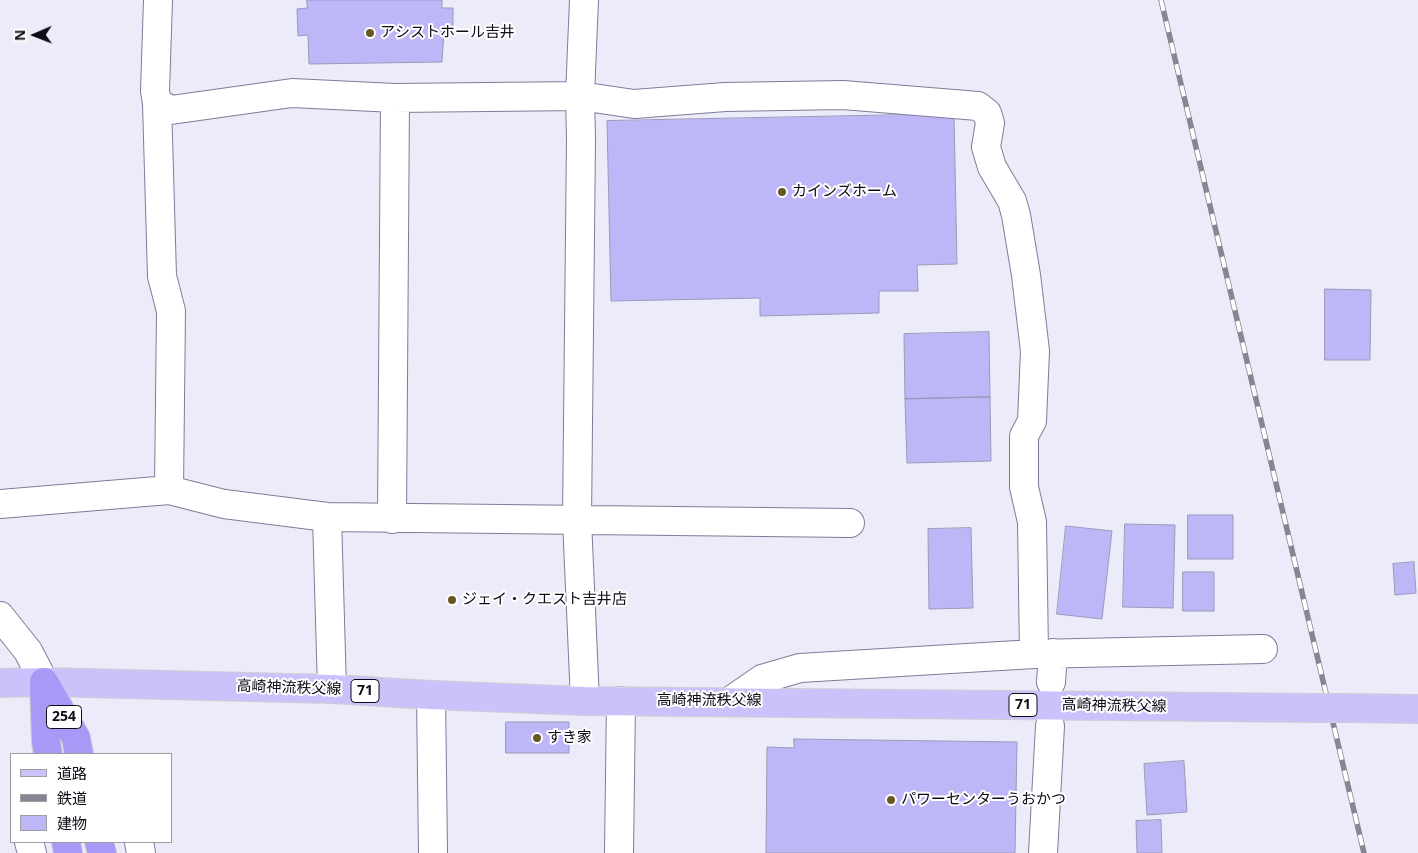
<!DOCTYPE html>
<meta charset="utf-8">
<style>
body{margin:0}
#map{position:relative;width:1418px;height:853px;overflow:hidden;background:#ecebf9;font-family:"Open Sans","Noto Sans JP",sans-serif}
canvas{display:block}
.legend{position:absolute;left:10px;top:753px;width:162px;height:90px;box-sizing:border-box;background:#fff;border:1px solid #9e9da2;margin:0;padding:6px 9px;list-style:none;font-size:15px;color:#0d0b16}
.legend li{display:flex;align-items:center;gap:10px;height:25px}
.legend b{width:25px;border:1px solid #9e9da2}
.north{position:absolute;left:10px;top:10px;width:50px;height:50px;-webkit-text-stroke:4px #fff;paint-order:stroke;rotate:269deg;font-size:14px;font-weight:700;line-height:20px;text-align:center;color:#0d0b16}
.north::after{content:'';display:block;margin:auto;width:18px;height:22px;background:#0d0b16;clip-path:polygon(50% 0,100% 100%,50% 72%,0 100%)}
</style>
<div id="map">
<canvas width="1418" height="853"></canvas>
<ul class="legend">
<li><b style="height:6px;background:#cac2fa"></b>道路</li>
<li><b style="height:6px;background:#868591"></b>鉄道</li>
<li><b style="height:14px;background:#bdb7f8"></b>建物</li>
</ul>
<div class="north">N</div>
</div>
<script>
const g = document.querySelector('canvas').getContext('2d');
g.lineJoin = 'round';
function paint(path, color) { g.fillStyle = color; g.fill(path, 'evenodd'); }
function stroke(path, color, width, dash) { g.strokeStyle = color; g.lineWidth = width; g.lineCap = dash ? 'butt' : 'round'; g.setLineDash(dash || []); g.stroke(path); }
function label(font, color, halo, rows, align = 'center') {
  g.font = font + ' "Open Sans","Noto Sans JP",sans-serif'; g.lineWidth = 4; g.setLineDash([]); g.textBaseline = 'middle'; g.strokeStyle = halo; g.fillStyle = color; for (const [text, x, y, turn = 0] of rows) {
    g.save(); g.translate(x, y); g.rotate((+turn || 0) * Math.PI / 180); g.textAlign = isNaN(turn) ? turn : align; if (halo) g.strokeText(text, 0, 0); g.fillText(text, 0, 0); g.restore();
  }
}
const building = new Path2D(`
 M 307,0 L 442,0 L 442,8 L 453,8 L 453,32 L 444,31 L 442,62 L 309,64 L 308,35 L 298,36 L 297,9 L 307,8 Z
 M 954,114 L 957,264 L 917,265 L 918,291 L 879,291 L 879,313 L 760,316 L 760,298 L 611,301 L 607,121 Z
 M 1325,289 L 1371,290 L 1370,360 L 1325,360 Z
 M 989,332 L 990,397 L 905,399 L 904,334 Z
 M 990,397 L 991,461 L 907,463 L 905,399 Z
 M 1188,515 L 1233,515 L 1233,559 L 1188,559 Z
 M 1125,524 L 1175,525 L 1173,608 L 1123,607 Z
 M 1066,526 L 1112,531 L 1102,619 L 1057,614 Z
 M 971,528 L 973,608 L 929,609 L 928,529 Z
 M 1414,562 L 1416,593 L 1395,595 L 1393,564 Z
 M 1183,572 L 1214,572 L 1214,611 L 1183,611 Z
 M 506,722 L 569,722 L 569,753 L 506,753 Z
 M 794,739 L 1017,742 L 1015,853 L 766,853 L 767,747 L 794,748 Z
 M 1184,761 L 1187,812 L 1147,815 L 1144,764 Z
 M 1161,820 L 1162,853 L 1137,853 L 1136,821 Z`);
const minor = new Path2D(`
 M 158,0 L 155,91 L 157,103 L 171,110 L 292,93 L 395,98 L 580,96 L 634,104 L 725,97 L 843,95 L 978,106 L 987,113 L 990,123 L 986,147 L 992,167 L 1012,201 L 1016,215 L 1026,275 L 1035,351 L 1032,421 L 1024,436 L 1024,487 L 1032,522 L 1034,654
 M 584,0 L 580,96 L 581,139 L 577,520 L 585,701
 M 157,103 L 162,276 L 171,311 L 169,490
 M 0,504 L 169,490 L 224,504 L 327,517 L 850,523
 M 327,517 L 332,689
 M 392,519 L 395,98
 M 0,616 L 28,651 L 44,682
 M 1051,682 L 1053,653
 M 431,695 L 433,853
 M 730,701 L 762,679 L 800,668 L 1034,654 L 1263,649
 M 29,842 L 32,853
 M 139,842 L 141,853
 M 619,853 L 621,701
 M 1043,853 L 1050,726`);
const major = new Path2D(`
 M 0,683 L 44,682 L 332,689 L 431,695 L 585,701 L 1316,708
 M 1348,708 L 1418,709`);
const highway = new Path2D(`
 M 44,682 L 76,738 L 79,754
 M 44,686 L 46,742 L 48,754
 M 66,842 L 68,853
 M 99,842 L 102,853`);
const rail = new Path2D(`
 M 1161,0 L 1364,853`);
const majorBridge = new Path2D(`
 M 1316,708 L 1348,708`);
const markers = [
 [370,33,5,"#685624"],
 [782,192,5,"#685624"],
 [452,600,5,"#685624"],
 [537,738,5,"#685624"],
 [891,800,5,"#685624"]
];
const shields = [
 [365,691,28],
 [1023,705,28],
 [64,717,35]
];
const shieldNames = [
 ["71",365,691],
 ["71",1023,705],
 ["254",64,717]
];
const poiNames = [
 ["アシストホール吉井",380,33],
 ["カインズホーム",792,192],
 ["ジェイ・クエスト吉井店",462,600],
 ["すき家",547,738],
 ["パワーセンターうおかつ",901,800]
];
const streetNames = [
 ["高崎神流秩父線",289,688,2],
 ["高崎神流秩父線",709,701],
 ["高崎神流秩父線",1114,706,1]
];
paint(building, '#bdb7f8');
stroke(building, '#9b99b9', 1);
stroke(minor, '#7e7c9b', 30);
stroke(major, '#cfced0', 30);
stroke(highway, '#cfced0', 30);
stroke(minor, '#fff', 28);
stroke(major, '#cac2fa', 28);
stroke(highway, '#a69af6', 28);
stroke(rail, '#868591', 5.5);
stroke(rail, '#fff', 4, [11]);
stroke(majorBridge, '#cfced0', 30, []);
stroke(majorBridge, '#cac2fa', 28);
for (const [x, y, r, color] of markers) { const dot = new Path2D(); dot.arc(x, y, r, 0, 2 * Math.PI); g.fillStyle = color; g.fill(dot); stroke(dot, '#fff', 2); }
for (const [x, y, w] of shields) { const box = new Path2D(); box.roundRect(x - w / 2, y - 11.5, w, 23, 4); g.fillStyle = '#fff'; g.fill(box); stroke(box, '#0d0b16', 1); }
label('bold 14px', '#0d0b16', null, shieldNames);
label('15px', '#0d0b16', '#fff', poiNames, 'left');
label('15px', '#0d0b16', '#fff', streetNames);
</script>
